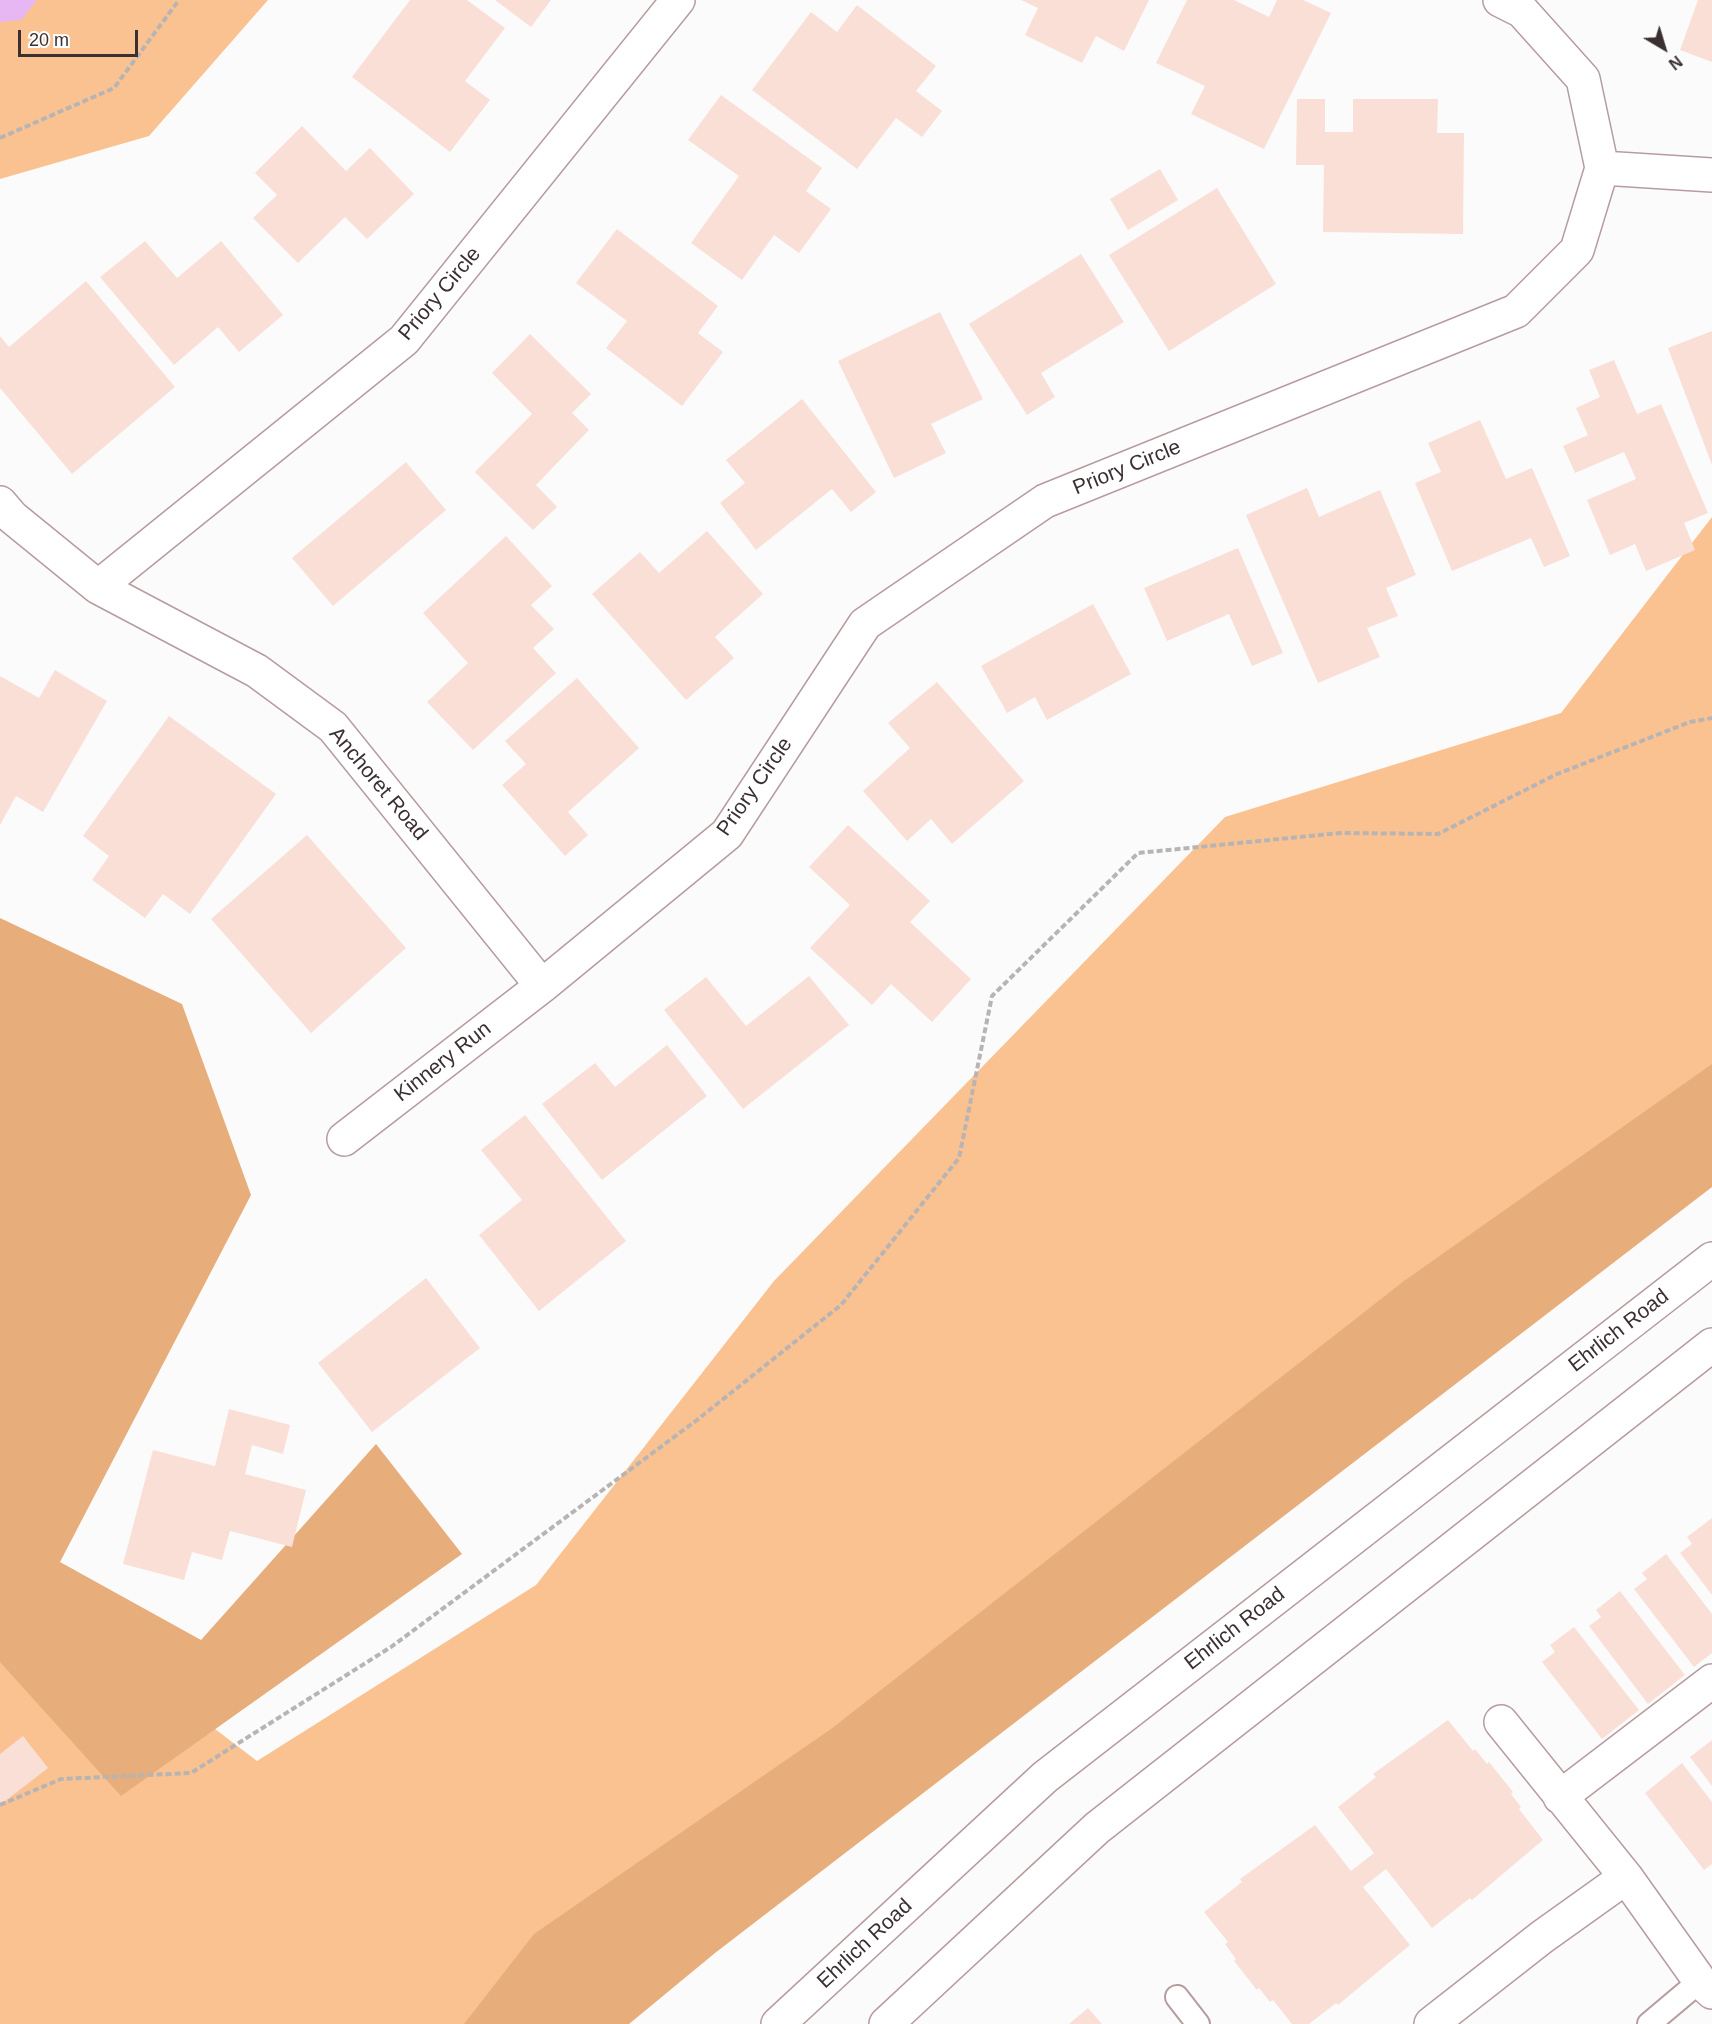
<!DOCTYPE html>
<style>
body{margin:0}
#map{position:relative;width:1712px;height:2024px;overflow:hidden;background:#fbfbfb;font-family:Helvetica,sans-serif}
canvas{display:block}
.north{position:absolute;left:1634px;top:18px;width:60px;height:60px;-webkit-text-stroke:4px #fff;paint-order:stroke;rotate:142deg;font-size:16px;font-weight:700;line-height:24px;text-align:center;color:#3b3031}
.north::after{content:'';display:block;margin:auto;width:21px;height:27px;background:#3b3031;clip-path:polygon(50% 0,100% 100%,50% 72%,0 100%)}
.scale{position:absolute;left:18px;top:30px;width:120px;height:27px;box-sizing:border-box;border:3px solid #3b3031;border-top:0;padding-left:8px;font-size:18px;line-height:21px;white-space:nowrap;color:#3b3031;-webkit-text-stroke:4px #fff;paint-order:stroke}
</style>
<div id="map">
<canvas width="1712" height="2024"></canvas>
<div class="north">N</div>
<div class="scale">20 m</div>
</div>
<script>
const g = document.querySelector('canvas').getContext('2d');
g.lineJoin = 'round';
function paint(path, color) { g.fillStyle = color; g.fill(path, 'evenodd'); }
function stroke(path, color, width, dash) { g.strokeStyle = color; g.lineWidth = width; g.lineCap = dash ? 'butt' : 'round'; g.setLineDash(dash || []); g.stroke(path); }
function label(font, color, halo, rows, align = 'center') {
  g.font = font + ' Helvetica,sans-serif'; g.lineWidth = 6; g.setLineDash([]); g.textBaseline = 'middle'; g.strokeStyle = halo; g.fillStyle = color; for (const [text, x, y, turn = 0] of rows) {
    g.save(); g.translate(x, y); g.rotate((+turn || 0) * Math.PI / 180); g.textAlign = isNaN(turn) ? turn : align; if (halo) g.strokeText(text, 0, 0); g.fillText(text, 0, 0); g.restore();
  }
}
const green = new Path2D(`
 M 0,0 L 268,0 L 149,136 L 0,179 Z
 M 1712,517 L 1712,1145 L 558,2024 L 0,2024 L 0,1565 L 257,1761 L 536,1585 L 774,1281 L 1225,817 L 1561,713 Z`);
const forest = new Path2D(`
 M 0,918 L 182,1004 L 251,1195 L 60,1562 L 201,1640 L 376,1444 L 462,1554 L 121,1796 L 0,1662 Z
 M 1712,1064 L 1712,1187 L 715,1953 L 629,2024 L 464,2024 L 534,1934 L 831,1729 L 1404,1281 Z`);
const water = new Path2D(`
 M 0,0 L 37,0 L 21,20 L 0,22 Z`);
const building = new Path2D(`
 M 410,0 L 467,0 L 505,28 L 465,81 L 490,100 L 450,152 L 352,77 Z
 M 495,0 L 551,0 L 531,27 Z
 M 1021,0 L 1149,0 L 1124,51 L 1096,36 L 1082,63 L 1025,35 L 1038,8 Z
 M 1187,0 L 1234,0 L 1269,17 L 1277,0 L 1303,0 L 1331,13 L 1264,149 L 1191,114 L 1205,86 L 1156,63 Z
 M 1698,0 L 1712,0 L 1712,62 L 1680,50 Z
 M 857,5 L 936,66 L 916,91 L 942,111 L 922,137 L 896,118 L 857,169 L 752,90 L 811,12 L 837,32 Z
 M 721,95 L 822,168 L 806,191 L 831,209 L 799,253 L 774,235 L 742,280 L 691,243 L 739,176 L 688,140 Z
 M 1297,99 L 1325,99 L 1325,132 L 1353,132 L 1353,99 L 1438,99 L 1437,133 L 1464,133 L 1463,234 L 1323,232 L 1324,165 L 1296,165 Z
 M 302,126 L 346,171 L 370,148 L 414,194 L 367,239 L 345,217 L 298,263 L 253,218 L 277,195 L 255,173 Z
 M 1160,169 L 1178,200 L 1128,230 L 1110,199 Z
 M 1217,188 L 1276,284 L 1169,351 L 1109,255 Z
 M 617,229 L 718,306 L 698,333 L 723,352 L 682,406 L 606,348 L 627,321 L 576,283 Z
 M 145,241 L 177,278 L 221,241 L 283,315 L 239,352 L 218,327 L 174,365 L 100,277 Z
 M 1081,254 L 1124,322 L 1041,373 L 1055,397 L 1027,415 L 969,324 Z
 M 86,281 L 175,387 L 72,474 L 0,388 L 0,336 L 9,347 Z
 M 940,312 L 983,399 L 931,424 L 946,453 L 894,478 L 838,361 Z
 M 1712,331 L 1712,465 L 1668,348 Z
 M 530,334 L 591,394 L 572,413 L 589,430 L 536,485 L 557,507 L 533,530 L 475,472 L 532,414 L 492,373 Z
 M 1614,360 L 1637,414 L 1661,404 L 1708,513 L 1684,523 L 1695,550 L 1646,571 L 1635,544 L 1610,555 L 1587,500 L 1636,479 L 1624,452 L 1575,473 L 1563,446 L 1588,435 L 1576,408 L 1600,397 L 1589,370 Z
 M 802,399 L 876,492 L 851,512 L 832,489 L 756,550 L 720,503 L 745,483 L 726,460 Z
 M 1480,420 L 1506,479 L 1532,468 L 1570,556 L 1544,567 L 1531,538 L 1452,571 L 1415,483 L 1441,472 L 1428,443 Z
 M 406,462 L 446,510 L 333,606 L 292,558 Z
 M 1307,488 L 1319,517 L 1380,490 L 1416,575 L 1386,588 L 1398,616 L 1367,628 L 1380,657 L 1318,683 L 1246,515 Z
 M 707,531 L 763,594 L 715,637 L 734,658 L 686,700 L 592,594 L 640,552 L 659,573 Z
 M 506,536 L 552,586 L 531,605 L 554,629 L 533,648 L 556,673 L 473,750 L 427,702 L 468,663 L 423,613 Z
 M 1238,548 L 1283,653 L 1252,666 L 1229,614 L 1167,641 L 1144,588 Z
 M 1093,604 L 1131,674 L 1047,720 L 1035,697 L 1007,713 L 981,666 Z
 M 55,670 L 107,701 L 43,812 L 16,796 L 0,825 L 0,676 L 39,698 Z
 M 577,678 L 639,748 L 568,812 L 588,835 L 565,856 L 502,785 L 526,764 L 505,741 Z
 M 937,682 L 1024,781 L 952,844 L 931,819 L 907,841 L 863,791 L 910,748 L 888,723 Z
 M 169,716 L 276,794 L 190,914 L 163,894 L 145,918 L 92,880 L 109,856 L 83,836 Z
 M 848,825 L 930,901 L 910,922 L 971,979 L 932,1022 L 891,984 L 872,1005 L 810,948 L 850,905 L 809,867 Z
 M 307,835 L 406,948 L 311,1033 L 211,919 Z
 M 809,976 L 849,1025 L 743,1109 L 664,1010 L 706,977 L 746,1026 Z
 M 667,1045 L 707,1096 L 602,1180 L 542,1104 L 595,1063 L 615,1087 Z
 M 525,1115 L 626,1241 L 539,1311 L 479,1235 L 522,1200 L 481,1150 Z
 M 426,1278 L 480,1348 L 372,1432 L 318,1363 Z
 M 229,1409 L 290,1425 L 283,1454 L 252,1445 L 245,1474 L 306,1490 L 292,1547 L 230,1531 L 222,1560 L 192,1552 L 184,1580 L 123,1564 L 153,1450 L 215,1466 Z
 M 1712,1518 L 1712,1595 L 1680,1553 L 1692,1544 L 1687,1537 Z
 M 1666,1554 L 1712,1614 L 1712,1653 L 1694,1667 L 1634,1589 L 1647,1579 L 1642,1573 Z
 M 1620,1591 L 1685,1675 L 1648,1704 L 1589,1626 L 1601,1617 L 1596,1610 Z
 M 1574,1627 L 1639,1710 L 1602,1739 L 1542,1662 L 1555,1652 L 1550,1645 Z
 M 1448,1720 L 1473,1751 L 1475,1749 L 1487,1764 L 1489,1762 L 1513,1792 L 1511,1794 L 1521,1807 L 1519,1809 L 1543,1840 L 1472,1900 L 1470,1898 L 1432,1928 L 1386,1869 L 1363,1887 L 1410,1945 L 1338,2005 L 1336,2003 L 1309,2024 L 1292,2024 L 1273,2000 L 1270,2002 L 1259,1988 L 1257,1990 L 1234,1961 L 1236,1959 L 1225,1944 L 1228,1942 L 1204,1912 L 1242,1882 L 1240,1879 L 1315,1825 L 1351,1871 L 1374,1853 L 1338,1807 L 1376,1777 L 1373,1774 Z
 M 23,1736 L 48,1768 L 0,1805 L 0,1754 Z
 M 1712,1740 L 1712,1786 L 1690,1757 Z
 M 1682,1763 L 1712,1802 L 1712,1864 L 1704,1870 L 1645,1793 Z
 M 1088,2008 L 1102,2024 L 1069,2024 Z`);
const path = new Path2D(`
 M 0,138 L 114,88 L 179,0
 M 0,1805 L 61,1779 L 191,1773 L 391,1647 L 697,1420 L 841,1305 L 959,1158 L 992,996 L 1138,853 L 1340,833 L 1438,834 L 1557,774 L 1690,722 L 1712,718`);
const service = new Path2D(`
 M 1177,1997 L 1198,2024
 M 1649,2024 L 1700,1981`);
const minor = new Path2D(`
 M 1602,168 L 1712,175
 M 0,503 L 12,517 L 98,587 L 257,671 L 333,727 L 542,986
 M 98,587 L 404,340 L 678,0
 M 344,1139 L 542,986 L 727,834 L 865,624 L 1045,501 L 1516,311 L 1577,250 L 1602,168 L 1583,79 L 1522,11 L 1500,0
 M 1501,1722 L 1626,1877 L 1700,1981 L 1712,1992
 M 1560,1797 L 1712,1681
 M 1431,2024 L 1542,1937 L 1626,1877`);
const secondary = new Path2D(`
 M 778,2024 L 1045,1777 L 1712,1259
 M 886,2024 L 1097,1828 L 1712,1345`);
const streetNames = [
 ["Priory Circle",440,294,-50],
 ["Priory Circle",1127,468,-22],
 ["Anchoret Road",378,784,50],
 ["Priory Circle",755,787,-55],
 ["Kinnery Run",443,1062,-38],
 ["Ehrlich Road",1619,1331,-38],
 ["Ehrlich Road",1235,1629,-38],
 ["Ehrlich Road",865,1944,-43]
];
paint(green, '#fbc291');
paint(forest, '#e7ad7a');
paint(water, '#e6b7f2');
paint(building, '#fadfd7');
stroke(service, '#b79c9f', 26);
stroke(minor, '#b79c9f', 36);
stroke(secondary, '#b79c9f', 36);
stroke(path, '#b8b4b4', 4, [6, 3]);
stroke(service, '#fff', 22);
stroke(minor, '#fff', 33);
stroke(secondary, '#fff', 33);
label('21px', '#3b3031', '#fff', streetNames);
</script>
